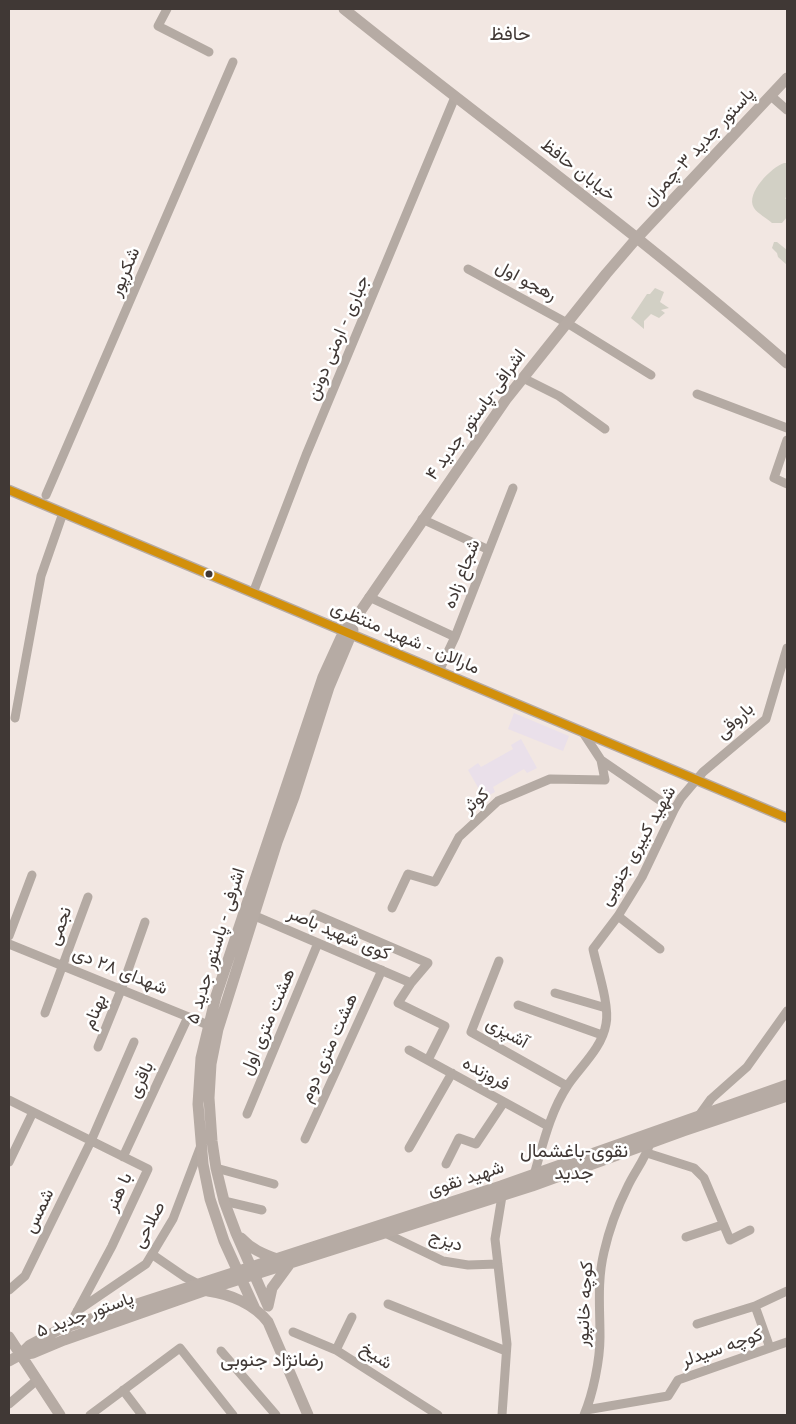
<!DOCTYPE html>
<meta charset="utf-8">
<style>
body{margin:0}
#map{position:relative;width:796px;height:1424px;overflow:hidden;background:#f2e7e2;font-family:"PT Sans",sans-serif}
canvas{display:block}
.frame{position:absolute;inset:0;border:10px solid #403835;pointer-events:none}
</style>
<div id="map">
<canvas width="796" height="1424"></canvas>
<div class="frame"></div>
</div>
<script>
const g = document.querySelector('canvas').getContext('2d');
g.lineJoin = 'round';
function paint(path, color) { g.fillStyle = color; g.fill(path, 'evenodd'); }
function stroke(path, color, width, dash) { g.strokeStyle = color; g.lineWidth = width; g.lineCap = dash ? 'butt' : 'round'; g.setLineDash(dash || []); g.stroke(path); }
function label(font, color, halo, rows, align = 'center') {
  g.font = font + ' "PT Sans",Vazirmatn,sans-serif'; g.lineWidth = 5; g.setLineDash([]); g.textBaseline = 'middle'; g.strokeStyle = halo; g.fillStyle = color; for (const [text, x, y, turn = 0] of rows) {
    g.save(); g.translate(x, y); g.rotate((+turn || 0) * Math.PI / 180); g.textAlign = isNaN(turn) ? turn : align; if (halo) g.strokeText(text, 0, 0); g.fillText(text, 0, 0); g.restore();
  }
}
const education = new Path2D(`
 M 514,713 L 569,736 L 563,751 L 508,729 Z
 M 521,739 L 537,768 L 527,773 L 524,769 L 493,787 L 495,792 L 484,798 L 468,770 L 478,763 L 481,767 L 513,749 L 511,745 Z`);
const green = new Path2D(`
 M 784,163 L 787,163 L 787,197 L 785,198 L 787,200 L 787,226 L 787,217 L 782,223 L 772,223 C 767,218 758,214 754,208 C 745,193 772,167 784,163 Z
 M 774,242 L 777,242 L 787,250 L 787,265 L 778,257 L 777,253 L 772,248 Z
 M 655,288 L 664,292 L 660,302 L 669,308 L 661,310 L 665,313 L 659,318 L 651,314 L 644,321 L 644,329 L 631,318 L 647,294 L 650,294 Z`);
const minor = new Path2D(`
 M 167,9 L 158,26 L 209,52
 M 771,96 L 787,110
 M 468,269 L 567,323 L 651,375
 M 523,378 L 559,396 L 605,429
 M 697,394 L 787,428
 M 787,440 L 774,478 L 787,484
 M 46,495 L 233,62
 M 422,519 L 489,550
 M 253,593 L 306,455 L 455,97
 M 369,597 L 455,637
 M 439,671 L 455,637 L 513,488
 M 15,718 L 41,576 L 63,513
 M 601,760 L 674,810
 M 392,908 L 408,874 L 435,882 L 459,837 L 498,801 L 550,779 L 605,780 L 601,760 L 582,731
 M 248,913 L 411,983
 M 314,914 L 428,963 L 411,983 L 398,1003 L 445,1026 L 428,1060
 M 618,916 L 660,949
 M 9,936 L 32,875
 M 9,944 L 213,1027
 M 499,961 L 471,1032 L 567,1086
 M 555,993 L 606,1008
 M 518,1005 L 602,1035
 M 45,1013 L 88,897
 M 98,1047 L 121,990 L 145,922
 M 409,1050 L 548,1126
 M 9,1100 L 148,1169 L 112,1246 L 67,1330
 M 247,1114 L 318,943
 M 698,1117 L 711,1099 L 747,1067 L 787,1011
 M 305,1139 L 382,970
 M 409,1148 L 452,1073
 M 647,1153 L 694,1168 L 704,1178 L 730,1240 L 750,1230
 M 123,1157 L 188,1017
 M 9,1162 L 33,1112
 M 446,1164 L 459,1138 L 476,1144 L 504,1102
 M 216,1168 L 274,1184
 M 534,1175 C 543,1144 550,1112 568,1085 C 581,1066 602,1048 606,1024 C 610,1006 597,968 593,949 L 618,916 L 642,877 L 674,810 L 681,798 L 703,772 L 766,719 L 787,648
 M 502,1196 L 495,1239 L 507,1344 L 502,1415
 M 224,1201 L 262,1210
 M 387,1234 L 443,1261 L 468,1265 L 498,1264
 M 686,1237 L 722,1225
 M 153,1255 L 185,1277 L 198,1284
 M 9,1290 L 25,1276 L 91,1141 L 134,1042
 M 388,1304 L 506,1351
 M 755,1306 L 770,1348
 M 77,1311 L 146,1264 L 173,1219 L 200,1148
 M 697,1324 L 755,1306 L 787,1291
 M 293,1332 L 336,1350 L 438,1415
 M 336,1350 L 352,1317
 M 221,1351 L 276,1415
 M 123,1390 L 142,1415
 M 9,1404 L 37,1380
 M 586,1410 L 668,1396 L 678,1380 L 787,1342
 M 90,1415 L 180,1348 L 233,1415
 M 584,1415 C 593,1394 600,1360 600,1337 C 600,1308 597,1281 604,1252 C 609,1230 617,1208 627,1188 C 634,1172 645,1160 650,1143`);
const major = new Path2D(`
 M 344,9 C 491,127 645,238 787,363
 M 9,490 L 787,818
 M 241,1238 C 251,1249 263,1254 277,1259
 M 208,1291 C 230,1294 254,1304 268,1322 L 308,1415
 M 268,1306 L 236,1233 L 224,1201 L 216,1168 L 212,1141 L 209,1098 L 211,1064 L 218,1029 L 277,842 L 294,797 L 329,687 L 353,630
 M 268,1306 L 272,1288 L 291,1262
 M 255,1309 L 224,1241 L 210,1199 L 203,1164 L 198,1104 L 201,1058 L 216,996 L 323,677 L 344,631 L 355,619 L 507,398 L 606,274 L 636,239 L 787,78
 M 9,1337 L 60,1415
 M 20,1355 L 30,1345 L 60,1329 L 501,1186 L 787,1085
 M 9,1361 L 20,1355 L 33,1353 L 64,1340 L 212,1288 L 532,1186 L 683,1131 L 787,1096`);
const bus1 = new Path2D(`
 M 9,490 L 787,818`);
const markers = [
 [209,574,4.5,"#403835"]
];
const streetNames = [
 ["پاستور جدید ۳-چمران",699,147,-47],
 ["خیابان حافظ",578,170,38],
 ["شکرپور",125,272,-67],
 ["رهجو اول",526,281,28],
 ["جباری - ارمنی دونن",338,338,-67],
 ["اشرافی-پاستور جدید ۴",476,415,-54],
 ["شجاع زاده",462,574,-69],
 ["مارالان - شهید منتظری",405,638,23],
 ["باروقی",735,721,-43],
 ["کوثر",476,801,-40],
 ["شهید کبیری جنوبی",638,846,-60],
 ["نجمی",60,926,-70],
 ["کوی شهید باصر",339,934,23],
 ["اشرفی - پاستور جدید ۵",216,946,-73],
 ["شهدای ۲۸ دی",120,971,22],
 ["بهنام",95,1012,-68],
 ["هشت متری اول",268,1022,-67],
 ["آشپزی",507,1033,29],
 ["هشت متری دوم",329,1048,-66],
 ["فروزنده",486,1074,29],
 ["باقری",141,1080,-65],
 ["شهید نقوی",466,1179,-18],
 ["با هنر",119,1192,-65],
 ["شمس",39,1211,-64],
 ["صلاحی",149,1225,-62],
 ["دیزج",446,1241,19],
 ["کوچه خانپور",585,1304,-87],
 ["پاستور جدید ۵",85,1315,-20],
 ["کوچه سیدلر",722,1348,-19],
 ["شیخ",376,1356,33]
];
const neighbourhoodNames = [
 ["حافظ",510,35],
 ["نقوی-باغشمال",574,1152],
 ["جدید",574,1174],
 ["رضانژاد جنوبی",272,1361]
];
paint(education, '#eae0ea');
paint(green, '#d2d0c5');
stroke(minor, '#b4aaa3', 9);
stroke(major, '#b6aba4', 11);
stroke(bus1, '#d2900b', 8);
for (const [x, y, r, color] of markers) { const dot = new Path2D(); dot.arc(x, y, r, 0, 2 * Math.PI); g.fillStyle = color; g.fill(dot); stroke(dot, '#fff', 2); }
label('18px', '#403835', '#fff', streetNames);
label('19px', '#403835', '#fff', neighbourhoodNames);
</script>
